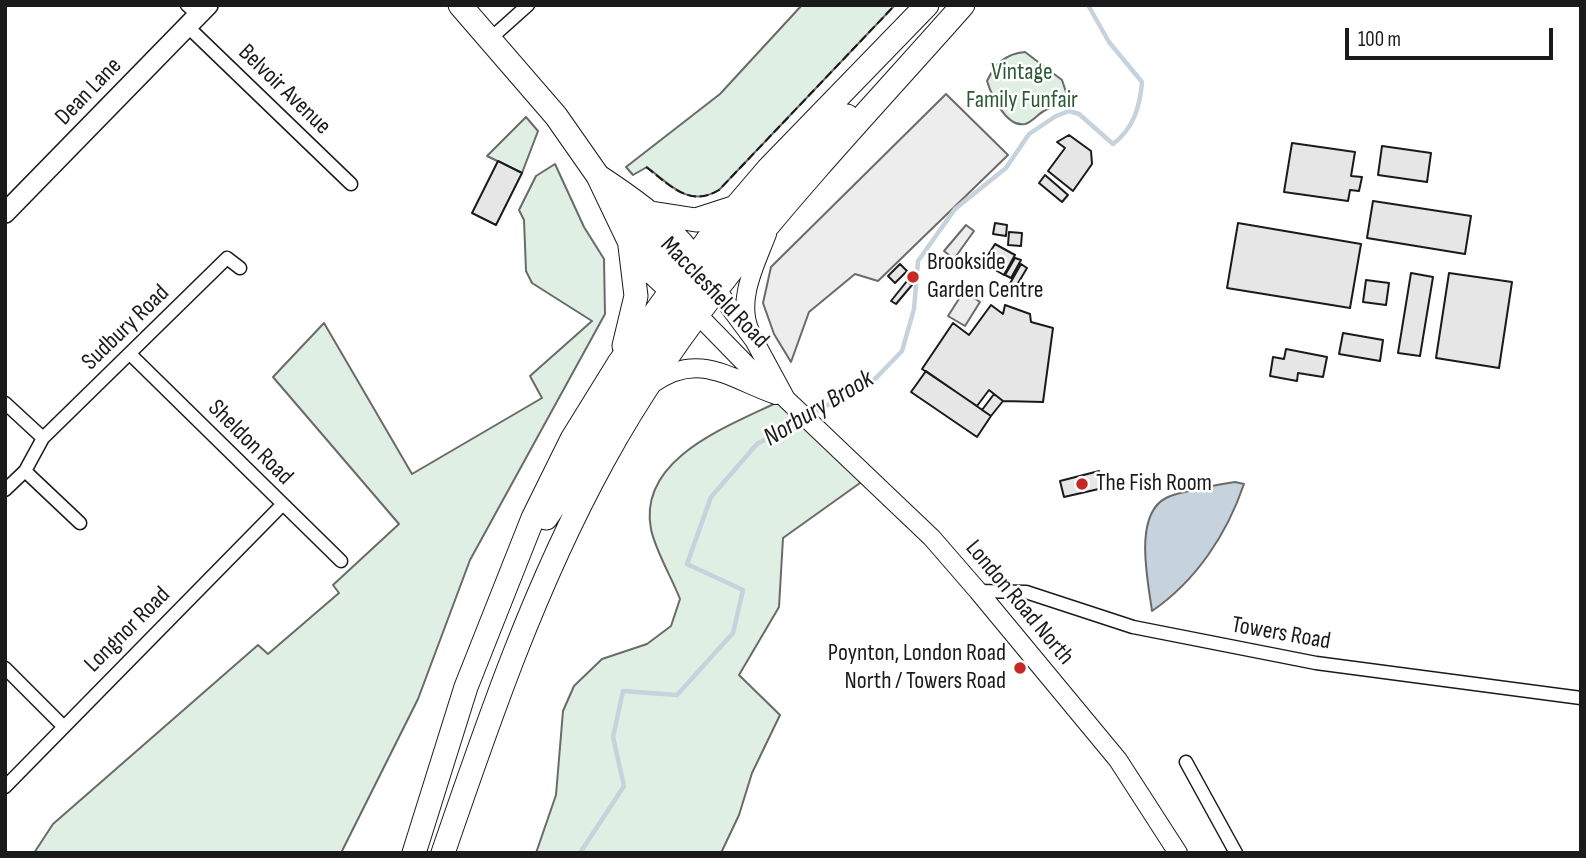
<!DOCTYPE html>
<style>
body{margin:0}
#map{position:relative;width:1586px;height:858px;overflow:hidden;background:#fff;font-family:"Sofia Sans Condensed",sans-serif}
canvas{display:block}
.frame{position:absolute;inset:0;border:7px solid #1a1a1a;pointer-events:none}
.scale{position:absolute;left:1345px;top:28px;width:208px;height:32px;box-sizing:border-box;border:4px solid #1a1a1a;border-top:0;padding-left:9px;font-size:21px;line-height:24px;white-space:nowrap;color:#1a1a1a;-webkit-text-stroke:5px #fff;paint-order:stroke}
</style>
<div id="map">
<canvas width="1586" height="858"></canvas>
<div class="frame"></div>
<div class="scale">100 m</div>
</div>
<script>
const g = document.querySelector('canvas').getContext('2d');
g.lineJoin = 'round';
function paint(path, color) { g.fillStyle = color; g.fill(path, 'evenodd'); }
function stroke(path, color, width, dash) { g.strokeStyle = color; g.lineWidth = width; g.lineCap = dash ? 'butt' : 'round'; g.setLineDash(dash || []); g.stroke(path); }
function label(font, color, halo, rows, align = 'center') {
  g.font = font + ' "Sofia Sans Condensed",sans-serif'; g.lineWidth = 5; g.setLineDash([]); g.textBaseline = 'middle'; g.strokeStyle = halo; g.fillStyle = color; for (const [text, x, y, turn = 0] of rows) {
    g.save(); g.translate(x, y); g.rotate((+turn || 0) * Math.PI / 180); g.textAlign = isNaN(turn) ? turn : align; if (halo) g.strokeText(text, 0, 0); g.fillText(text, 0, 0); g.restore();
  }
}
const green = new Path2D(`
 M 802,5 L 895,5 L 719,190 C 689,208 670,185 647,167 L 633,175 L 626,167 L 720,94 Z
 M 1025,52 L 1062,80 L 1070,104 C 1061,105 1052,106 1044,111 C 1038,114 1032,122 1025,124 C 1006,128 991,94 987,81 C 995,64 1005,54 1025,52 Z
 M 526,117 L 538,131 L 522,173 L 487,156 Z
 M 555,164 L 584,227 L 604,259 L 605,314 L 470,560 L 418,699 L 341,853 L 34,853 L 53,824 L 258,645 L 268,654 L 339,593 L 333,585 L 399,524 L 273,377 L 324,323 L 412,474 L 542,398 L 530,376 L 592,321 L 532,283 L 526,271 L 524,220 L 519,210 L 536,176 Z
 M 782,400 L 867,478 L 783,538 L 779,607 L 739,675 L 780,715 L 752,773 L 739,815 L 721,853 L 536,853 L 556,795 L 563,711 L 574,686 L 602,659 L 647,644 L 671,626 L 680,599 C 672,578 655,550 651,529 C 637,457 732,425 782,400 Z`);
const parking = new Path2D(`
 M 946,94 L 1008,155 L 878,281 L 855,274 L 809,312 L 791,362 L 774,334 L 763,303 L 771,267 Z
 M 966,225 L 974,231 L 954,259 L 944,251 Z
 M 964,291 L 980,302 L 965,326 L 948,316 Z`);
const water = new Path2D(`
 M 1235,482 L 1244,484 C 1227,534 1196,581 1152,611 C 1148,581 1133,515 1166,498 C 1177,492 1221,484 1235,482 Z`);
const stream = new Path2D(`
 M 811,414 L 875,379 L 902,351 L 914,309 L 918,261 L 955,209 L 1006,168 L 1029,134 L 1056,116 L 1069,111 L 1079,114 L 1113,144 C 1134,128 1140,106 1142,82 L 1109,42 L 1088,5
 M 580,853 L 624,786 L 613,737 L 623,691 L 677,695 L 733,633 L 743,590 L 687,564 L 711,497 L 757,444 L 800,420`);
const building = new Path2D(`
 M 1069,135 L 1091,151 L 1092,164 L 1073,191 L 1048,171 L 1065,148 L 1057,142 Z
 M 1292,143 L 1355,152 L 1351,176 L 1362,177 L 1359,191 L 1350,190 L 1348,201 L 1284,192 Z
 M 1382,146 L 1431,153 L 1427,182 L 1378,175 Z
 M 498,161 L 522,173 L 496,225 L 472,213 Z
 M 1045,175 L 1068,195 L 1062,202 L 1039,183 Z
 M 1373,201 L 1471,216 L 1465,254 L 1367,238 Z
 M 995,223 L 1007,225 L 1006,236 L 993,234 Z
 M 1238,223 L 1361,244 L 1350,308 L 1227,288 Z
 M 1009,232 L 1022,233 L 1021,246 L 1008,245 Z
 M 995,244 L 1015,255 L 1004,275 L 983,263 Z
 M 1015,258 L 1021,260 L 1011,278 L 1005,275 Z
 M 900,264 L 907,271 L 895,283 L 888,276 Z
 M 1021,264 L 1027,268 L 1014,290 L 1008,287 Z
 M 1411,273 L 1433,277 L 1420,356 L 1398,353 Z
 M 1449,273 L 1512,282 L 1499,368 L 1436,358 Z
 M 1366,280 L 1389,283 L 1386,305 L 1363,302 Z
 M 907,281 L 912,285 L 896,304 L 891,301 Z
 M 991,305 L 1003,314 L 1005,305 L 1030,314 L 1031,322 L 1053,328 L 1043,402 L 1003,401 L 989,390 L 977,406 L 922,369 L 953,323 L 969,335 Z
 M 1343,333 L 1383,340 L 1380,361 L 1339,354 Z
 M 1286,349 L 1327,357 L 1323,377 L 1298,373 L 1297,381 L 1270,376 L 1273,357 L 1284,359 Z
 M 926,371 L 991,416 L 977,437 L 911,392 Z
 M 994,394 L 1003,401 L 991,416 L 982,410 Z
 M 1099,471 L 1103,488 L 1064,497 L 1060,481 Z`);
const street = new Path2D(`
 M 187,5 L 198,15
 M 187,26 L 351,184
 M 490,39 L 528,5
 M 130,354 L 341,561
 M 5,403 L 43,438
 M 25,471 L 80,523
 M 5,490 L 25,471 L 43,438 L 227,258 L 240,268
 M 978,591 L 1026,592 L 1133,627 L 1316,663 L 1581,698
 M 5,668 L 63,726
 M 1186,762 L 1236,853
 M 5,787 L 283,504`);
const secondary = new Path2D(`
 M 716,289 L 754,340 L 786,399 L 932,538 L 978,591 L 1118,760 L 1178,853
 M 697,314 L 774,393
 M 750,331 C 736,300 756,263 767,234
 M 652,384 C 699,350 730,379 776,395`);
const primary = new Path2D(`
 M 5,213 L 208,5`);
const highway = new Path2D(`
 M 460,5 L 556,116 L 598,176 L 630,243 L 653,273 L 697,314
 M 598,176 C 636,201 677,230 701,269
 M 624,208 L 692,285
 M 651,213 L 696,220 L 733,208
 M 671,291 L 683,293 L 700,283 L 766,199 L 847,116
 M 624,346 L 636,296 L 630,246
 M 546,518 C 571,482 594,446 616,409 C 638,370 660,322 696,295
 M 414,853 L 466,687 L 533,518 L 572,439 L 619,363 L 709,238 L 768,169 L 927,5
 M 443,853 C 489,719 535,585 603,461 C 696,290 835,150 963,5`);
const fence = new Path2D(`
 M 646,167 C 670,185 689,208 719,190 L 895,5`);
const markers = [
 [913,277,7,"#c62828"],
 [1082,484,7,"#c62828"],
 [1020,668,7,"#c62828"]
];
const parkNames = [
 ["Vintage",1022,73],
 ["Family Funfair",1022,101]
];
const streetNames = [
 ["Belvoir Avenue",284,90,44],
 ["Dean Lane",89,92,-46],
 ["Macclesfield Road",714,293,46],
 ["Sudbury Road",126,328,-44],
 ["Sheldon Road",250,443,45],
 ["London Road North",1019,603,50],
 ["Longnor Road",128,630,-45],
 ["Towers Road",1281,634,10]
];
const poiNames = [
 ["Brookside",927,263],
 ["Garden Centre",927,291],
 ["The Fish Room",1096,484],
 ["Poynton, London Road",1006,654,"right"],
 ["North / Towers Road",1006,682,"right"]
];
const waterNames = [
 ["Norbury Brook",819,409,-31]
];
paint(green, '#e0efe3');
stroke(green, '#6a6a6a', 2);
paint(parking, '#ededed');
stroke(parking, '#6a6a6a', 2);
paint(water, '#c6d2dc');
stroke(water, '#6a6a6a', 2);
stroke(stream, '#c6d2dc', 4.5);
paint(building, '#e6e6e6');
stroke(building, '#1a1a1a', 2);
stroke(street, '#1a1a1a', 15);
stroke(secondary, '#1a1a1a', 20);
stroke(primary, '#1a1a1a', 22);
stroke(highway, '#1a1a1a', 25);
stroke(street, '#fff', 12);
stroke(secondary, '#fff', 18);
stroke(primary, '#fff', 19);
stroke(highway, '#fff', 23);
stroke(fence, '#1a1a1a', 2, [9, 3.5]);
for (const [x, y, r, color] of markers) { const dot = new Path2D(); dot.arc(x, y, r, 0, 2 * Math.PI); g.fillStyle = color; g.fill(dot); stroke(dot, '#fff', 2.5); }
label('24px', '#2b5a34', '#fff', parkNames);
label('24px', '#1a1a1a', '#fff', streetNames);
label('24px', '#1a1a1a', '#fff', poiNames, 'left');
label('italic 26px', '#1a1a1a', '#fff', waterNames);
</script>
